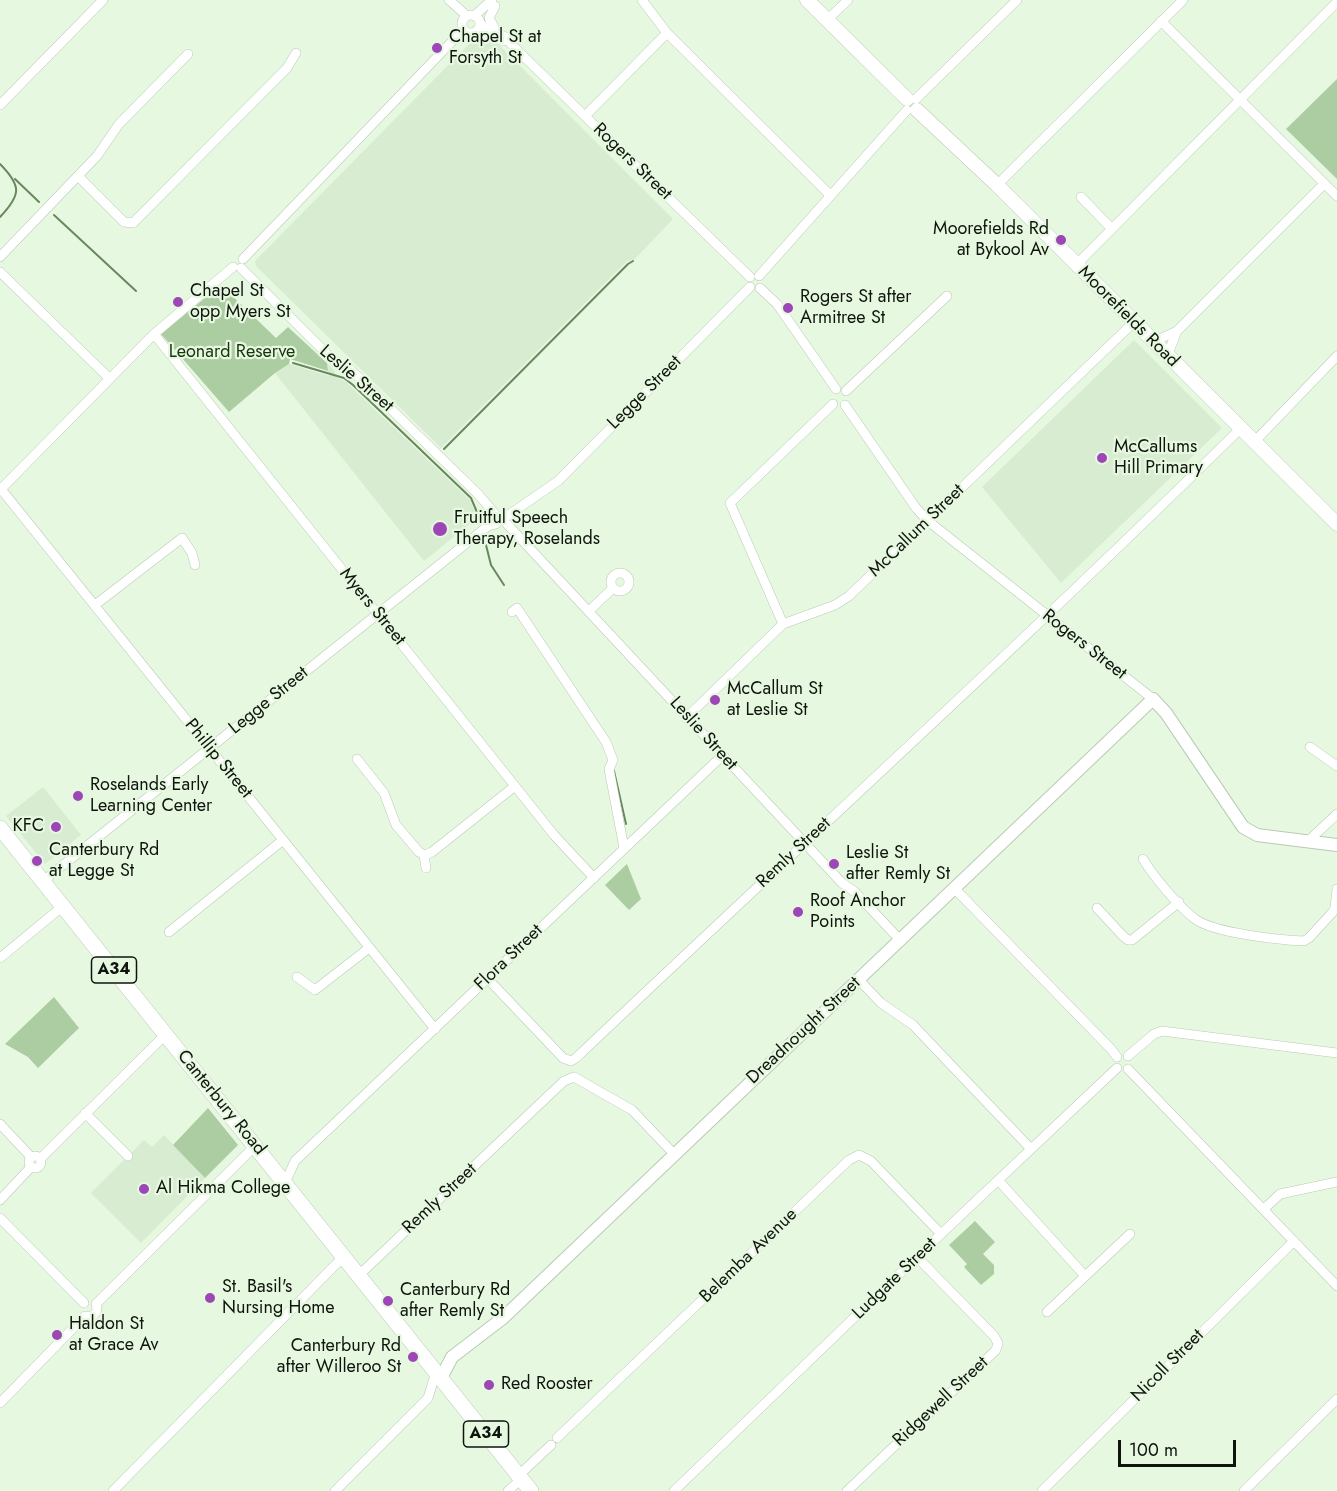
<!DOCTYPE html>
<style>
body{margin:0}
#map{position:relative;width:1337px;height:1491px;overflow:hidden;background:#e7f8e1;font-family:Jost,sans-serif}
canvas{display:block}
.scale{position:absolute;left:1118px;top:1440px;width:118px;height:27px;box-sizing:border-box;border:3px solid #0f150d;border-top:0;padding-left:8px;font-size:18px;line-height:21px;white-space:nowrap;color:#0f150d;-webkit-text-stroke:4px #e7f8e1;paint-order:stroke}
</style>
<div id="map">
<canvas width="1337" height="1491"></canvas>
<div class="scale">100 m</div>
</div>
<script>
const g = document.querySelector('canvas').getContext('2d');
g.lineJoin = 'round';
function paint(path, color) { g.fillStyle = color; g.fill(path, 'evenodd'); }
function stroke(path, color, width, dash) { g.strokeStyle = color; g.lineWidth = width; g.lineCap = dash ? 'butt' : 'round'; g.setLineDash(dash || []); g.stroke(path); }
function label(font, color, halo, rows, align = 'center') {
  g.font = font + ' Jost,sans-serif'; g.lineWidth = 4.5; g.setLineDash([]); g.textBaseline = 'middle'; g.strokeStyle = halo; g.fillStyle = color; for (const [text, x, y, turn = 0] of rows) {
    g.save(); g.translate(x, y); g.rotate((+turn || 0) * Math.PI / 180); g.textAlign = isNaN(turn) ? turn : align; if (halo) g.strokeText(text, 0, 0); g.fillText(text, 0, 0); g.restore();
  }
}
const built = new Path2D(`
 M 482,38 L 497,43 L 673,219 L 634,260 L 627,261 L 441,448 L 256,266 L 255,261 L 474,39 Z
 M 1134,340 L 1222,428 L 1061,583 L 982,487 Z
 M 327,363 L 334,370 L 336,377 L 346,382 L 470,500 L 477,518 L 424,561 L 275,373 L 289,364 L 329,376 Z
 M 43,787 L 81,835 L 45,864 L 6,816 Z
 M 164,1135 L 205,1178 L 141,1243 L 91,1193 L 144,1140 L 152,1147 Z`);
const green = new Path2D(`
 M 1337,79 L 1337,179 L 1286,129 Z
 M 221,285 L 276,338 L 288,327 L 327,363 L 328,371 L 290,359 L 289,364 L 275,373 L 229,412 L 161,334 Z
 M 627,864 L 641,899 L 629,910 L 605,885 Z
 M 54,997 L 79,1028 L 38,1068 L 28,1057 L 5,1044 Z
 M 208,1108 L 238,1145 L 205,1178 L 173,1145 Z
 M 975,1221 L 995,1242 L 983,1254 L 994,1265 L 994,1274 L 981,1285 L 964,1267 L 967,1264 L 949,1245 Z`);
const stream = new Path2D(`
 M 0,164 C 22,186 21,195 0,217
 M 15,179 L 39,202
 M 54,215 L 136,291
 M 293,363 L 344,378 L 353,385 L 471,498 L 479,517
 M 444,449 L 628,264 L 633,261
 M 486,545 L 491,565 L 504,585
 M 614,771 L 626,824`);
const minor = new Path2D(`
 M 449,0 L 467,16
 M 642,0 L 667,33 L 830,195
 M462 24a9 9 0 1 1 18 0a9 9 0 1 1-18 0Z
 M 474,16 L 492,0
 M 827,20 L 848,0
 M 1161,21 L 1337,196
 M 480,24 L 505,37 L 513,46 L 750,277
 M 495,29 L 489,18 L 495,6
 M 477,30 L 503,41
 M 916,99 L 1017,0
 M 0,105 L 103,0
 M 585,116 L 667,33
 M 78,176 L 124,222 L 133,223 L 287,68 L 296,53
 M 997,185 L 1183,0
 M 1081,197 L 1112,229
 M 0,257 L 97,156 L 119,124 L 188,54
 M 243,259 L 463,30
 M 1076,265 L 1337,2
 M 241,268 L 336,363 L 351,370 L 478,494 L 496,515
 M 0,272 L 109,378
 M 759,276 L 907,110
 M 760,288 L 777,304 L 836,389
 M 154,334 L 554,835 L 594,878
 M 1153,342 L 1177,331 L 1324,184
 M 1167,356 L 1177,331
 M 846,391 L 947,296
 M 845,405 L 916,508 L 928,521 L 1153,699
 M 1254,442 L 1337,356
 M 1,489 L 435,1029
 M 0,490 L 154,334 L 233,267
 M 507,516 L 558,481 L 750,287
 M 507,524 L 842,883 L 855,892 L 901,941
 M611 582a9 9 0 1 1 18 0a9 9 0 1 1-18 0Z
 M 95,605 L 182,538 L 192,553 L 195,565
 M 589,611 L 613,588
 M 512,612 L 517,608 L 606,742 L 613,760 L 609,769 L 624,848
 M 783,624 L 730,503 L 833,404
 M 686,718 L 783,624 L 835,605 L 849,596 L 1133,323
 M 1310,747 L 1337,766
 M 357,759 L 384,793 L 396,825 L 419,852 L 425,855 L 432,852 L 515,786
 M 1307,842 L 1337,814
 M 424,855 L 426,868
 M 1143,859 C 1154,877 1178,906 1195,919 C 1214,933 1279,940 1304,941 L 1309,938 L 1332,913 L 1335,908 L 1337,889
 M 43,881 L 488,526 L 496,524
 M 955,889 L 1111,1049 L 1117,1057
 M 1097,908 L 1123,936 L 1128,940 L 1132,940 L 1179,902
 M 169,932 L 283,840
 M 0,958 L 63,906
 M 297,977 L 315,990 L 369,948
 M 487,978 L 563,1058 L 571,1061
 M 859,980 L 881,1003 L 913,1025 L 1031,1149
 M 1128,1056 L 1154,1034 L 1162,1031 L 1337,1053
 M 571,1061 L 576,1058 C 797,848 1023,643 1240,429
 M 1128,1069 L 1337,1286
 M 574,1077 L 632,1110 L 675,1155
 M 85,1113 L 128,1156
 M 0,1124 L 31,1157
 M29 1162a6 6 0 1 1 12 0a6 6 0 1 1-12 0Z
 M 40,1159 L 165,1035
 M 998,1180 L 1085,1276
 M 285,1183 L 295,1161 L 722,756
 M 0,1200 L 31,1167
 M 1264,1209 L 1280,1194 L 1337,1182
 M 0,1218 L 84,1303
 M 359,1275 L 564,1081 L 574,1077
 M 96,1304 L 255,1146
 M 1047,1312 L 1130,1234
 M 85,1316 C 94,1318 99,1312 96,1304
 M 0,1403 L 85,1316
 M 557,1438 L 849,1160 L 859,1155 L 871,1161 L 941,1234
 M 519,1475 L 551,1445
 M 113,1491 L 344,1256
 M 335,1491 L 428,1398 L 436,1372
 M 508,1491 L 521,1479
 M 674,1491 L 941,1234 L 1117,1068
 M 847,1491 L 996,1350 L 998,1343 L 994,1336 L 917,1257
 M 1042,1491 L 1294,1241
 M 1244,1491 L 1337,1399`);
const tertiary = new Path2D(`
 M 441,1378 L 452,1357 L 503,1318 L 1153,699 L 1166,713 L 1243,827 L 1257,835 L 1337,845`);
const secondary = new Path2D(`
 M 807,0 L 907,99
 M 917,110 L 997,185 L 1337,524`);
const trunk = new Path2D(`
 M 0,828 L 531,1491`);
const markers = [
 [437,48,6,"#9c47b5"],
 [1061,240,6,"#9c47b5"],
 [178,302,6,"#9c47b5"],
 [788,308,6,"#9c47b5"],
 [1102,458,6,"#9c47b5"],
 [440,529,8,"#9c47b5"],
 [715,700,6,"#9c47b5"],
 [78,796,6,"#9c47b5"],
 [56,827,6,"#9c47b5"],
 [37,861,6,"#9c47b5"],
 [834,864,6,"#9c47b5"],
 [798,912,6,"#9c47b5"],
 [144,1189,6,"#9c47b5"],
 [210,1298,6,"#9c47b5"],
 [388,1301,6,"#9c47b5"],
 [57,1335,6,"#9c47b5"],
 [413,1357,6,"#9c47b5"],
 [489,1385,6,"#9c47b5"]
];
const shields = [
 [114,970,45],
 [486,1434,45]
];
const shieldNames = [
 ["A34",114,970],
 ["A34",486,1434]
];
const poiNames = [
 ["Chapel St at",449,38],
 ["Forsyth St",449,59],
 ["Moorefields Rd",1049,230,"right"],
 ["at Bykool Av",1049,251,"right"],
 ["Chapel St",190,292],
 ["opp Myers St",190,313],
 ["Rogers St after",800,298],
 ["Armitree St",800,319],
 ["McCallums",1114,448],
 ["Hill Primary",1114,469],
 ["Fruitful Speech",454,519],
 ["Therapy, Roselands",454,540],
 ["McCallum St",727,690],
 ["at Leslie St",727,711],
 ["Roselands Early",90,786],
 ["Learning Center",90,807],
 ["KFC",44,827,"right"],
 ["Canterbury Rd",49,851],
 ["at Legge St",49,872],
 ["Leslie St",846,854],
 ["after Remly St",846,875],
 ["Roof Anchor",810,902],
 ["Points",810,923],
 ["Al Hikma College",156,1189],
 ["St. Basil's",222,1288],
 ["Nursing Home",222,1309],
 ["Canterbury Rd",400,1291],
 ["after Remly St",400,1312],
 ["Haldon St",69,1325],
 ["at Grace Av",69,1346],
 ["Canterbury Rd",401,1347,"right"],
 ["after Willeroo St",401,1368,"right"],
 ["Red Rooster",501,1385]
];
const streetNames = [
 ["Rogers Street",632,162,44],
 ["Moorefields Road",1128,317,45],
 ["Leslie Street",356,379,41],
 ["Legge Street",645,393,-45],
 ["McCallum Street",917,531,-44],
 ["Myers Street",372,607,51],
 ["Rogers Street",1084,645,38],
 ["Legge Street",269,701,-39],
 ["Leslie Street",703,734,48],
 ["Phillip Street",218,759,51],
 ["Remly Street",794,853,-43],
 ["Flora Street",509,958,-44],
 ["Dreadnought Street",804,1031,-43],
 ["Canterbury Road",221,1103,51],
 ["Remly Street",440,1199,-43],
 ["Belemba Avenue",749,1256,-44],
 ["Ludgate Street",895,1279,-44],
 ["Nicoll Street",1168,1366,-45],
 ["Ridgewell Street",941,1402,-43]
];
const parkNames = [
 ["Leonard Reserve",232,353]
];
paint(built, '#d7ecd0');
paint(green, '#accda1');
stroke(stream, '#69885e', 2);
stroke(minor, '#bacab4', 10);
stroke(tertiary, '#bacab4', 14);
stroke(secondary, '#bacab4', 15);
stroke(trunk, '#bacab4', 16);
stroke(minor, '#fff', 9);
stroke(tertiary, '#fff', 12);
stroke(secondary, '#fff', 14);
stroke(trunk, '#fff', 15);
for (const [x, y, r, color] of markers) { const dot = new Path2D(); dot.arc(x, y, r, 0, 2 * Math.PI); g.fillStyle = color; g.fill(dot); stroke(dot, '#e7f8e1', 2); }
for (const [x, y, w] of shields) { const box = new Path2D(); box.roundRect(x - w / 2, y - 13, w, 26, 4.5); g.fillStyle = '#e7f8e1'; g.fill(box); stroke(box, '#0f150d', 1.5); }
label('bold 16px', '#0f150d', null, shieldNames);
label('18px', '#0f150d', '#e7f8e1', poiNames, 'left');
label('18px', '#0f150d', '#e7f8e1', streetNames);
label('18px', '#18340c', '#e7f8e1', parkNames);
</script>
